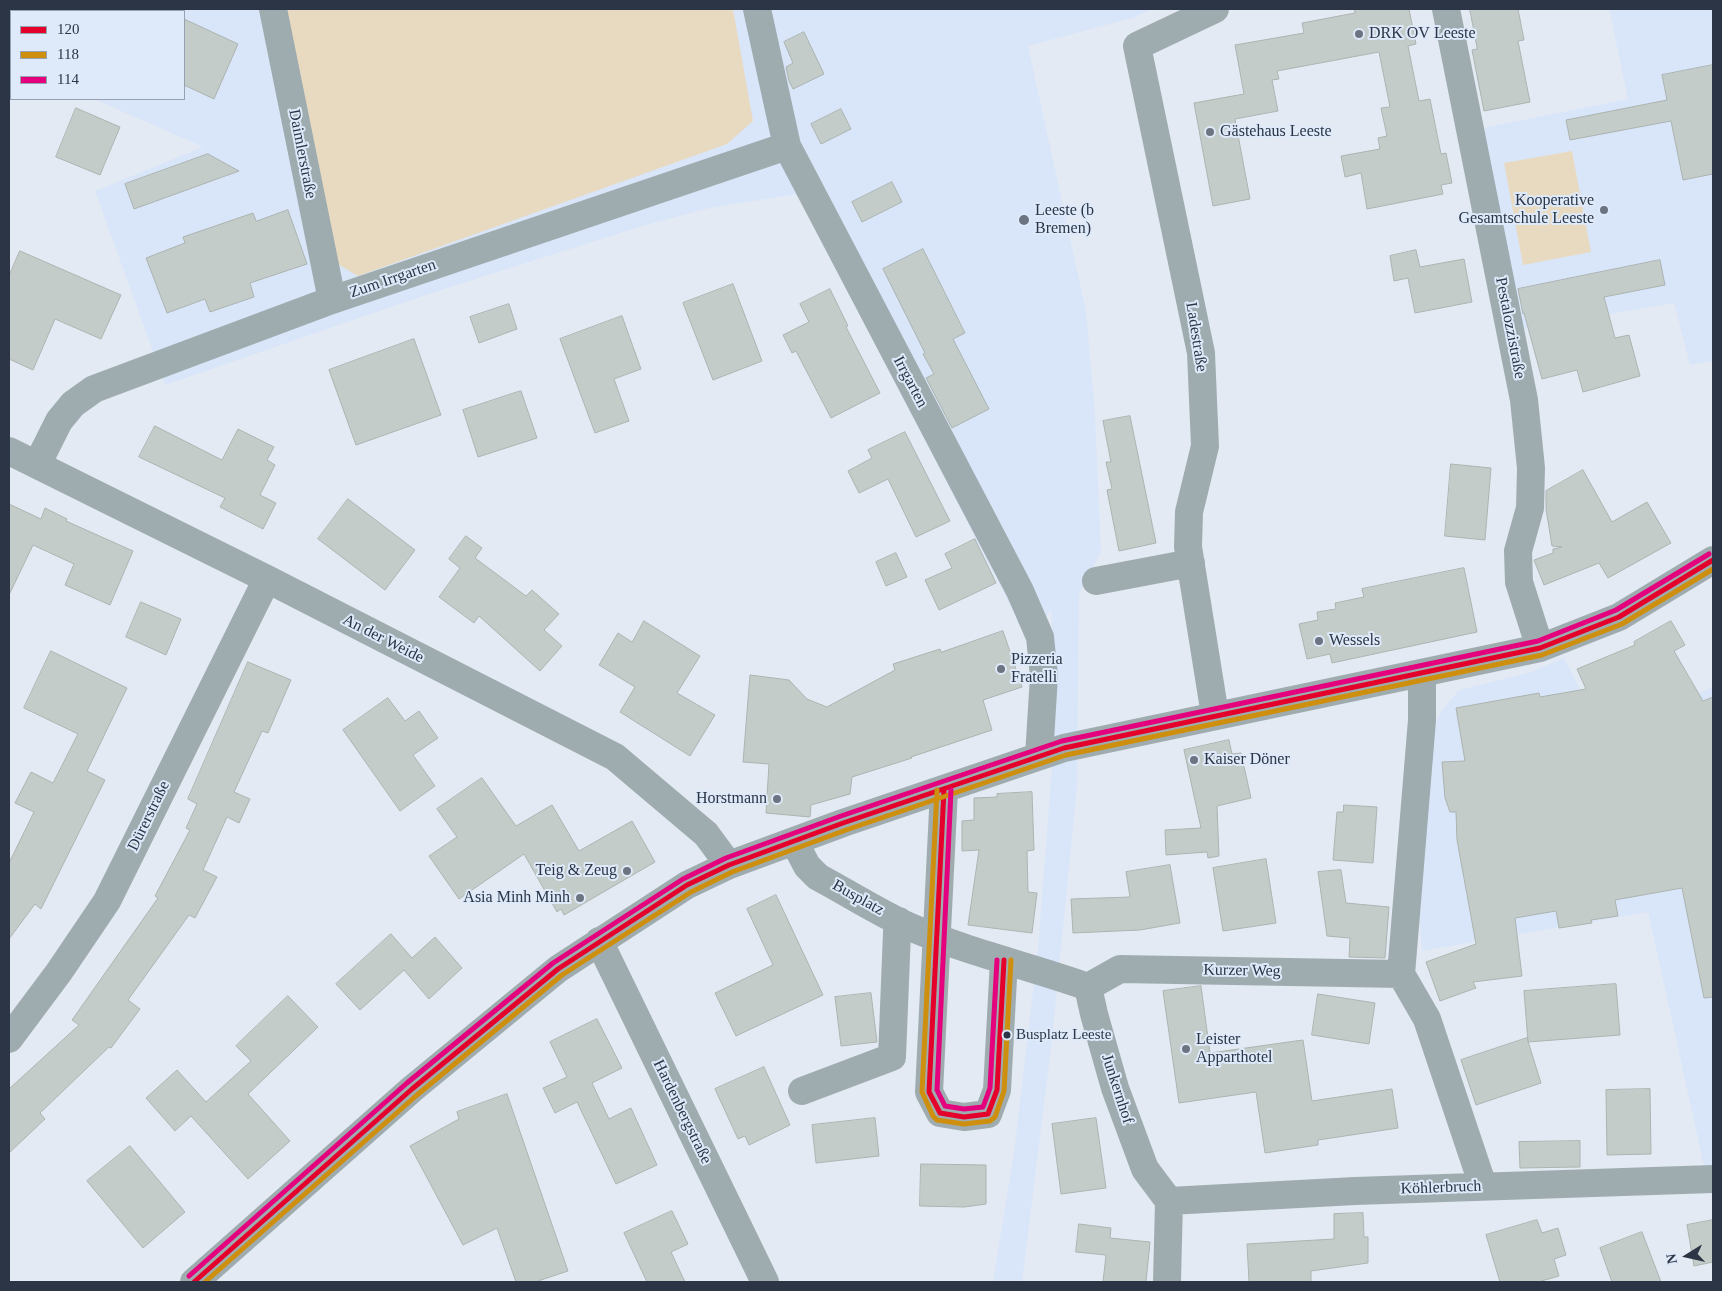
<!DOCTYPE html>
<meta charset="utf-8">
<style>
body{margin:0}
#map{position:relative;width:1722px;height:1291px;overflow:hidden;background:#e4eaf3;font-family:Georgia,serif}
canvas{display:block}
.frame{position:absolute;inset:0;border:10px solid #2b3545;pointer-events:none}
.legend{position:absolute;left:10px;top:10px;width:175px;height:90px;box-sizing:border-box;background:#dee9f9;border:1px solid #96a1b1;margin:0;padding:6px 9px;list-style:none;font-size:15px;color:#2b3545}
.legend li{display:flex;align-items:center;gap:10px;height:25px}
.legend b{width:25px;border:1px solid #96a1b1}
.north{position:absolute;left:1662px;top:1231px;width:50px;height:50px;-webkit-text-stroke:4px #dee9f9;paint-order:stroke;rotate:260deg;font-size:14px;font-weight:700;line-height:20px;text-align:center;color:#2b3545}
.north::after{content:'';display:block;margin:auto;width:18px;height:22px;background:#2b3545;clip-path:polygon(50% 0,100% 100%,50% 72%,0 100%)}
</style>
<div id="map">
<canvas width="1722" height="1291"></canvas>
<div class="frame"></div>
<ul class="legend">
<li><b style="height:6px;background:#e4002b"></b>120</li>
<li><b style="height:6px;background:#ce8f0e"></b>118</li>
<li><b style="height:6px;background:#e5007d"></b>114</li>
</ul>
<div class="north">N</div>
</div>
<script>
const g = document.querySelector('canvas').getContext('2d');
g.lineJoin = 'round';
function paint(path, color) { g.fillStyle = color; g.fill(path, 'evenodd'); }
function stroke(path, color, width, dash) { g.strokeStyle = color; g.lineWidth = width; g.lineCap = dash ? 'butt' : 'round'; g.setLineDash(dash || []); g.stroke(path); }
function label(font, color, halo, rows, align = 'center') {
  g.font = font + ' Georgia,serif'; g.lineWidth = 4; g.setLineDash([]); g.textBaseline = 'middle'; g.strokeStyle = halo; g.fillStyle = color; for (const [text, x, y, turn = 0] of rows) {
    g.save(); g.translate(x, y); g.rotate((+turn || 0) * Math.PI / 180); g.textAlign = isNaN(turn) ? turn : align; if (halo) g.strokeText(text, 0, 0); g.fillText(text, 0, 0); g.restore();
  }
}
const built = new Path2D(`
 M 21,9 L 1151,9 L 1136,17 L 1028,46 L 1086,311 L 1095,413 L 1101,552 L 1079,594 L 1077,787 L 1052,1040 L 1022,1282 L 993,1282 L 1014,1153 L 1038,948 L 1051,780 L 1055,685 L 1051,609 L 1029,645 L 1005,595 L 797,194 L 710,208 L 642,226 L 432,293 L 165,385 L 95,191 L 203,147 L 94,99 L 184,99 L 184,11 L 20,11 Z
 M 1609,9 L 1713,9 L 1713,361 L 1690,365 L 1674,303 L 1522,329 L 1477,129 L 1628,99 Z
 M 1564,658 L 1603,733 L 1713,687 L 1713,1167 L 1704,1166 L 1648,912 L 1422,951 L 1416,887 L 1430,734 L 1442,710 L 1459,690 L 1531,672 Z`);
const green = new Path2D(`
 M 286,9 L 733,9 L 753,121 L 727,144 L 358,276 L 336,263 Z
 M 1572,151 L 1591,252 L 1523,265 L 1504,163 Z`);
const building = new Path2D(`
 M 1354,9 L 1409,9 L 1416,44 L 1408,46 L 1419,101 L 1430,99 L 1441,154 L 1446,153 L 1452,183 L 1441,185 L 1443,194 L 1367,209 L 1361,173 L 1345,177 L 1341,156 L 1380,149 L 1378,138 L 1387,136 L 1381,108 L 1390,107 L 1379,52 L 1277,71 L 1279,79 L 1272,80 L 1278,111 L 1235,119 L 1250,199 L 1213,206 L 1194,103 L 1244,94 L 1235,45 L 1304,33 L 1302,23 L 1355,13 Z
 M 1470,9 L 1518,9 L 1524,40 L 1518,41 L 1530,102 L 1484,111 L 1472,50 L 1477,49 Z
 M 184,19 L 238,44 L 214,99 L 184,85 Z
 M 804,32 L 824,74 L 793,89 L 789,81 L 786,67 L 793,63 L 784,42 Z
 M 1713,65 L 1713,174 L 1683,180 L 1671,121 L 1570,140 L 1566,120 L 1667,100 L 1662,75 Z
 M 76,108 L 120,127 L 100,175 L 56,157 Z
 M 841,109 L 851,129 L 821,144 L 811,124 Z
 M 208,154 L 239,171 L 134,209 L 125,184 Z
 M 892,182 L 902,202 L 862,222 L 852,202 Z
 M 288,210 L 307,264 L 250,283 L 254,297 L 210,312 L 205,299 L 167,313 L 146,258 L 185,243 L 183,237 L 253,213 L 256,221 Z
 M 923,249 L 965,333 L 953,339 L 989,409 L 952,428 L 926,378 L 934,374 L 923,354 L 925,353 L 883,269 Z
 M 1416,250 L 1420,267 L 1464,259 L 1472,302 L 1415,313 L 1408,278 L 1394,281 L 1390,256 Z
 M 20,251 L 121,295 L 101,339 L 55,319 L 33,370 L 9,359 L 9,276 Z
 M 1660,260 L 1665,285 L 1604,297 L 1615,338 L 1629,335 L 1640,376 L 1583,392 L 1577,370 L 1542,379 L 1524,313 L 1523,314 L 1518,289 Z
 M 733,284 L 762,361 L 713,380 L 683,303 Z
 M 830,289 L 848,326 L 846,327 L 880,393 L 831,418 L 796,351 L 792,353 L 783,335 L 809,322 L 800,304 Z
 M 509,304 L 517,329 L 479,343 L 470,317 Z
 M 622,316 L 641,369 L 614,379 L 629,421 L 595,433 L 560,339 Z
 M 414,339 L 441,415 L 356,445 L 329,370 Z
 M 521,391 L 537,438 L 478,457 L 463,410 Z
 M 1130,416 L 1156,543 L 1119,551 L 1107,490 L 1112,489 L 1106,462 L 1111,462 L 1103,421 Z
 M 155,426 L 222,460 L 238,429 L 274,447 L 267,460 L 275,465 L 260,495 L 276,503 L 263,529 L 220,507 L 225,498 L 139,457 Z
 M 905,432 L 950,521 L 916,537 L 888,479 L 859,493 L 848,471 L 872,458 L 868,450 Z
 M 1451,464 L 1491,468 L 1485,540 L 1445,536 Z
 M 1583,470 L 1612,522 L 1647,502 L 1671,543 L 1608,578 L 1599,563 L 1544,585 L 1534,560 L 1553,553 L 1553,549 L 1562,547 L 1552,546 L 1546,509 L 1546,491 Z
 M 348,499 L 415,550 L 385,590 L 318,539 Z
 M 9,504 L 41,519 L 45,508 L 67,519 L 66,521 L 133,551 L 110,605 L 65,585 L 74,564 L 33,545 L 9,595 Z
 M 466,536 L 482,548 L 475,558 L 526,596 L 532,590 L 559,614 L 544,630 L 562,646 L 540,671 L 479,616 L 474,623 L 439,597 L 460,568 L 449,559 Z
 M 975,539 L 996,583 L 939,610 L 925,580 L 952,568 L 945,554 Z
 M 896,553 L 907,577 L 886,586 L 876,562 Z
 M 1464,568 L 1477,632 L 1332,663 L 1330,654 L 1307,659 L 1299,624 L 1318,620 L 1317,612 L 1336,609 L 1335,603 L 1364,597 L 1362,589 Z
 M 141,602 L 181,619 L 166,655 L 126,637 Z
 M 644,621 L 700,656 L 677,693 L 715,715 L 690,756 L 620,712 L 635,687 L 599,665 L 618,633 L 632,642 Z
 M 1671,621 L 1685,645 L 1674,651 L 1703,701 L 1713,697 L 1713,997 L 1704,998 L 1682,888 L 1615,900 L 1618,916 L 1591,920 L 1592,923 L 1559,928 L 1556,911 L 1515,918 L 1522,976 L 1473,982 L 1476,988 L 1440,1001 L 1426,962 L 1476,944 L 1457,840 L 1456,812 L 1450,812 L 1445,798 L 1442,762 L 1465,761 L 1456,708 L 1539,693 L 1540,697 L 1586,689 L 1577,669 L 1635,645 L 1634,642 Z
 M 1003,631 L 1022,687 L 983,700 L 992,730 L 911,757 L 912,758 L 852,777 L 850,794 L 811,805 L 810,817 L 766,813 L 769,764 L 743,762 L 750,675 L 789,680 L 807,699 L 827,707 L 895,670 L 893,664 L 940,649 L 941,652 Z
 M 51,651 L 127,688 L 87,771 L 105,780 L 41,909 L 35,904 L 9,939 L 9,863 L 34,812 L 15,803 L 31,772 L 53,783 L 78,734 L 24,708 Z
 M 248,662 L 291,680 L 268,733 L 262,731 L 234,792 L 250,799 L 239,823 L 227,817 L 203,870 L 217,877 L 195,918 L 189,915 L 128,1000 L 140,1009 L 111,1048 L 109,1047 L 40,1113 L 45,1119 L 9,1153 L 9,1089 L 79,1025 L 72,1020 L 158,898 L 155,896 L 190,830 L 186,828 L 197,804 L 188,799 Z
 M 388,698 L 405,721 L 419,711 L 438,738 L 413,755 L 435,786 L 400,811 L 343,730 Z
 M 1229,740 L 1232,754 L 1241,753 L 1251,798 L 1217,806 L 1219,856 L 1208,858 L 1207,852 L 1166,855 L 1165,830 L 1201,828 L 1184,750 Z
 M 482,778 L 516,826 L 552,805 L 579,851 L 632,821 L 655,862 L 564,915 L 561,909 L 557,912 L 524,854 L 459,899 L 429,856 L 457,837 L 437,809 Z
 M 1032,792 L 1034,850 L 1027,851 L 1028,892 L 1037,893 L 1032,933 L 968,925 L 979,850 L 962,851 L 962,821 L 974,820 L 974,798 L 997,797 L 997,794 Z
 M 1344,805 L 1377,807 L 1373,863 L 1333,860 L 1337,812 L 1343,812 Z
 M 1266,859 L 1276,923 L 1223,931 L 1213,868 Z
 M 1170,865 L 1180,923 L 1140,930 L 1073,933 L 1071,899 L 1130,897 L 1126,872 Z
 M 1341,870 L 1346,903 L 1389,907 L 1385,958 L 1349,957 L 1350,938 L 1327,936 L 1318,872 Z
 M 776,895 L 823,995 L 736,1036 L 715,993 L 773,965 L 747,909 Z
 M 391,934 L 412,958 L 435,937 L 462,968 L 429,999 L 404,970 L 360,1010 L 336,984 Z
 M 1616,984 L 1620,1035 L 1528,1042 L 1524,991 Z
 M 1201,986 L 1210,1053 L 1303,1040 L 1312,1101 L 1392,1089 L 1398,1128 L 1318,1140 L 1318,1145 L 1265,1153 L 1256,1092 L 1179,1103 L 1163,991 Z
 M 871,993 L 877,1042 L 841,1046 L 835,997 Z
 M 1318,994 L 1375,1003 L 1369,1044 L 1312,1035 Z
 M 288,996 L 318,1027 L 248,1094 L 290,1141 L 248,1179 L 191,1116 L 175,1131 L 146,1098 L 177,1070 L 206,1102 L 251,1061 L 236,1046 Z
 M 597,1019 L 622,1068 L 592,1083 L 609,1119 L 631,1108 L 657,1165 L 616,1184 L 577,1102 L 555,1113 L 543,1088 L 567,1077 L 550,1042 Z
 M 1527,1038 L 1541,1083 L 1476,1105 L 1461,1060 Z
 M 764,1067 L 790,1125 L 749,1145 L 745,1136 L 738,1139 L 715,1089 Z
 M 1650,1089 L 1651,1154 L 1607,1155 L 1606,1090 Z
 M 507,1094 L 568,1271 L 535,1282 L 516,1282 L 497,1228 L 463,1245 L 410,1146 L 459,1119 L 457,1112 Z
 M 875,1118 L 879,1156 L 816,1163 L 812,1125 Z
 M 1096,1118 L 1106,1188 L 1061,1194 L 1052,1124 Z
 M 1580,1141 L 1580,1167 L 1520,1168 L 1519,1142 Z
 M 130,1146 L 185,1212 L 143,1248 L 87,1181 Z
 M 921,1164 L 986,1165 L 986,1204 L 964,1207 L 920,1206 Z
 M 672,1211 L 688,1244 L 671,1252 L 685,1282 L 647,1282 L 624,1233 Z
 M 1363,1213 L 1364,1237 L 1368,1237 L 1368,1263 L 1311,1271 L 1311,1282 L 1249,1282 L 1247,1244 L 1334,1239 L 1334,1214 Z
 M 1537,1220 L 1542,1233 L 1558,1228 L 1566,1255 L 1554,1259 L 1559,1276 L 1538,1282 L 1500,1282 L 1486,1235 Z
 M 1713,1220 L 1713,1262 L 1694,1266 L 1687,1225 Z
 M 1079,1224 L 1111,1228 L 1110,1238 L 1150,1242 L 1146,1282 L 1103,1282 L 1106,1255 L 1076,1252 Z
 M 1642,1232 L 1661,1282 L 1612,1282 L 1600,1248 Z`);
const minor = new Path2D(`
 M 273,9 L 332,300
 M 757,9 L 787,146 L 1020,591 L 1040,637 L 1044,676 L 1039,756
 M 1215,9 L 1137,46 L 1201,353 L 1205,446 L 1189,512 L 1188,547 L 1215,715
 M 1446,9 L 1524,400 L 1531,468 L 1530,508 L 1518,551 L 1519,582 L 1540,648
 M 9,451 L 267,579 L 615,757 L 706,834 L 729,865
 M 37,465 L 59,421 L 73,404 L 94,389 L 332,300 L 787,146
 M 1096,581 L 1191,563
 M 1422,674 L 1422,720 L 1401,974 L 1427,1019 L 1483,1186
 M 944,790 L 929,1092 L 940,1113 L 964,1117 L 988,1114 L 997,1090 L 1004,960
 M 794,841 L 807,866 L 818,877 C 848,893 878,912 908,926 C 966,952 1029,966 1088,987 L 1094,1014 L 1115,1088 L 1145,1169 L 1169,1201 L 1167,1282
 M 599,941 L 765,1282
 M 1088,987 L 1120,969 L 1401,974
 M 9,1039 L 59,972 L 107,901 L 267,579
 M 802,1091 L 892,1057 L 897,932 L 899,921
 M 1169,1201 L 1355,1191 L 1713,1179
 M 194,1282 L 412,1089 L 558,969 L 687,885 L 729,865 L 843,823 L 1064,748 L 1540,648 L 1619,617 L 1713,560`);
const bus1 = new Path2D(`
 M 944,790 L 929,1092 L 940,1113 L 964,1117 L 988,1114 L 997,1090 L 1004,960
 M 194,1282 L 412,1089 L 558,969 L 687,885 L 729,865 L 843,823 L 1064,748 L 1540,648 L 1619,617 L 1713,560`);
const bus2 = new Path2D(`
 M 937,790 L 922,1092 L 933,1116 L 937,1120 L 964,1124 L 990,1121 L 995,1117 L 1004,1091 L 1011,960
 M 205,1282 L 417,1095 L 562,975 L 691,892 L 732,872 L 846,830 L 1066,755 L 1542,655 L 1622,624 L 1713,569`);
const bus3 = new Path2D(`
 M 951,790 L 937,1090 L 945,1106 L 964,1109 L 983,1107 L 990,1088 L 997,960
 M 189,1276 L 407,1083 L 553,963 L 683,879 L 726,858 L 841,816 L 1062,741 L 1538,641 L 1616,610 L 1709,554`);
const markers = [
 [1359,34,5,"#6c7482"],
 [1210,132,5,"#6c7482"],
 [1604,210,5,"#6c7482"],
 [1024,220,6,"#6c7482"],
 [1319,641,5,"#6c7482"],
 [1001,669,5,"#6c7482"],
 [1194,760,5,"#6c7482"],
 [777,799,5,"#6c7482"],
 [627,871,5,"#6c7482"],
 [580,898,5,"#6c7482"],
 [1007,1035,4.5,"#2b3545"],
 [1186,1049,5,"#6c7482"]
];
const busNames = [
 ["Busplatz Leeste",1016,1035]
];
const poiNames = [
 ["DRK OV Leeste",1369,34],
 ["Gästehaus Leeste",1220,132],
 ["Kooperative",1594,201,"right"],
 ["Gesamtschule Leeste",1594,219,"right"],
 ["Leeste (b",1035,211],
 ["Bremen)",1035,229],
 ["Wessels",1329,641],
 ["Pizzeria",1011,660],
 ["Fratelli",1011,678],
 ["Kaiser Döner",1204,760],
 ["Horstmann",767,799,"right"],
 ["Teig & Zeug",617,871,"right"],
 ["Asia Minh Minh",570,898,"right"],
 ["Leister",1196,1040],
 ["Apparthotel",1196,1058]
];
const streetNames = [
 ["Daimlerstraße",302,154,79],
 ["Zum Irrgarten",393,279,-19],
 ["Pestalozzistraße",1510,328,79],
 ["Ladestraße",1196,337,81],
 ["Irrgarten",910,382,62],
 ["An der Weide",383,639,27],
 ["Dürerstraße",149,816,-64],
 ["Busplatz",858,898,29],
 ["Kurzer Weg",1242,971,1],
 ["Junkernhof",1117,1089,72],
 ["Hardenbergstraße",682,1112,64],
 ["Köhlerbruch",1441,1188,-2]
];
paint(built, '#d9e6f9');
paint(green, '#e8dac1');
paint(building, '#c4ccc9');
stroke(building, '#acb4b1', 1);
stroke(minor, '#9facaf', 28);
stroke(bus1, '#e4002b', 5);
stroke(bus2, '#ce8f0e', 5);
stroke(bus3, '#e5007d', 5);
for (const [x, y, r, color] of markers) { const dot = new Path2D(); dot.arc(x, y, r, 0, 2 * Math.PI); g.fillStyle = color; g.fill(dot); stroke(dot, '#dee9f9', 2); }
label('15px', '#2b3545', '#dee9f9', busNames, 'left');
label('16px', '#2b3545', '#dee9f9', poiNames, 'left');
label('16px', '#2b3545', '#dee9f9', streetNames);
</script>
